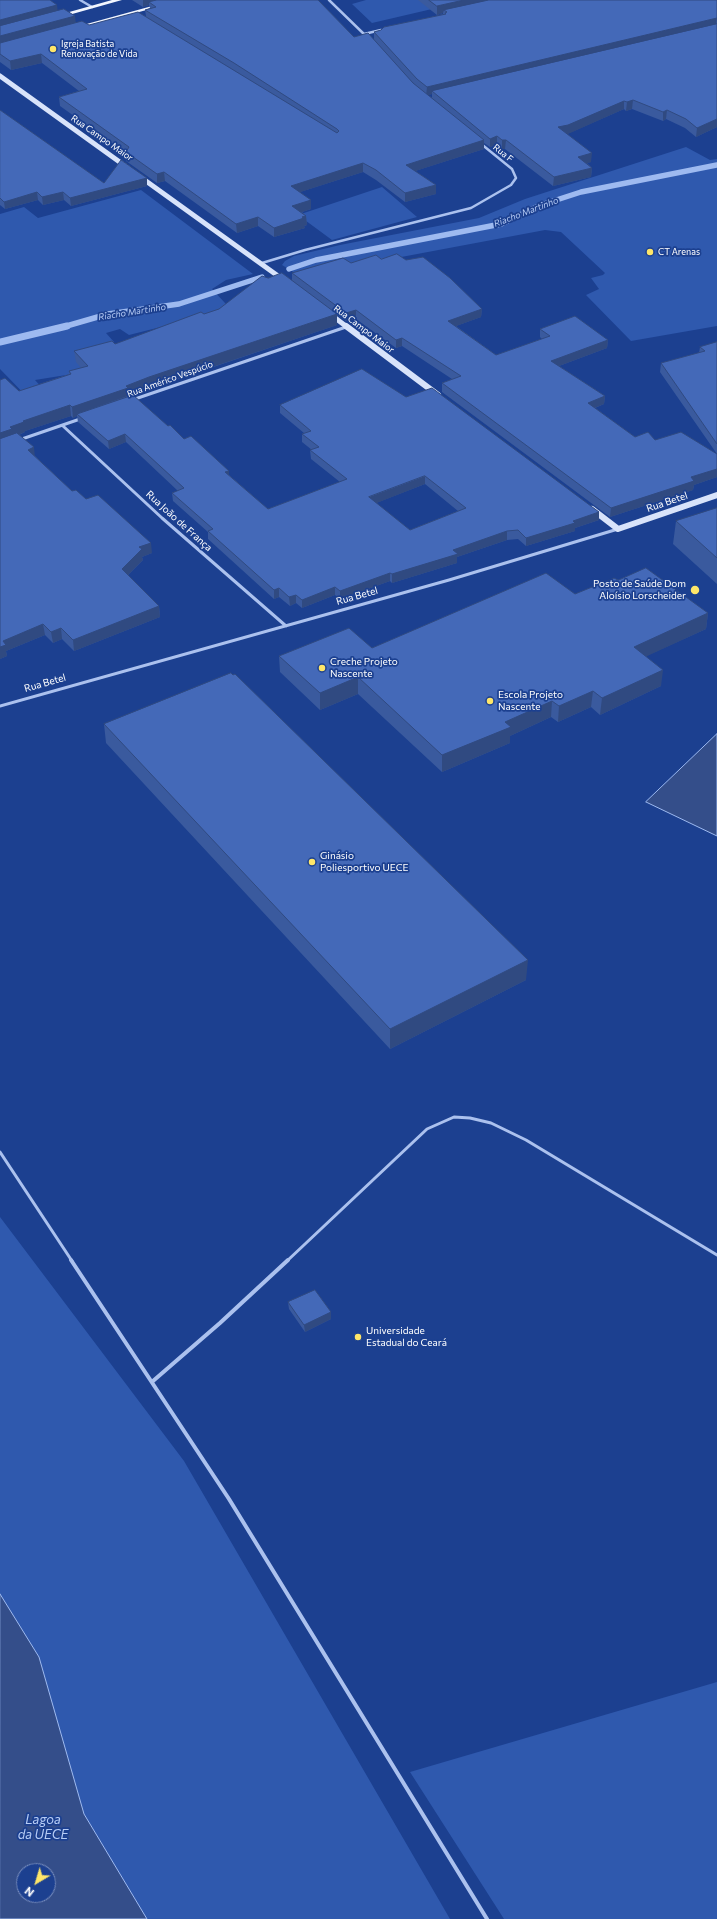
<!DOCTYPE html>
<meta charset="utf-8">
<style>
body{margin:0}
#map{position:relative;width:717px;height:1919px;overflow:hidden;background:#1c4090;font-family:Commissioner,sans-serif}
canvas{display:block}
.north{position:absolute;left:16px;top:1863px;width:40px;height:40px;box-sizing:border-box;background:#1c4090;border:1px solid #778cbc;border-radius:50%;rotate:218deg;font-size:11px;font-weight:700;line-height:16px;text-align:center;color:#fff}
.north::after{content:'';display:block;margin:auto;width:14px;height:18px;background:#fee669;clip-path:polygon(50% 0,100% 100%,50% 72%,0 100%)}
</style>
<div id="map">
<canvas width="717" height="1919"></canvas>
<div class="north">N</div>
</div>
<script>
const g = document.querySelector('canvas').getContext('2d');
g.lineJoin = 'round';
function paint(path, color) { g.fillStyle = color; g.fill(path, 'evenodd'); }
function stroke(path, color, width, dash) { g.strokeStyle = color; g.lineWidth = width; g.lineCap = dash ? 'butt' : 'round'; g.setLineDash(dash || []); g.stroke(path); }
function label(font, color, halo, rows, align = 'center') {
  g.font = font + ' Commissioner,sans-serif'; g.lineWidth = 3.5; g.setLineDash([]); g.textBaseline = 'middle'; g.strokeStyle = halo; g.fillStyle = color; for (const [text, x, y, turn = 0] of rows) {
    g.save(); g.translate(x, y); g.rotate((+turn || 0) * Math.PI / 180); g.textAlign = isNaN(turn) ? turn : align; if (halo) g.strokeText(text, 0, 0); g.fillText(text, 0, 0); g.restore();
  }
}
const green = new Path2D(`
 M 366,0 L 419,0 L 432,9 L 372,23 L 352,4 Z
 M 686,147 L 710,160 L 717,159 L 717,326 L 631,341 L 586,295 L 599,289 L 591,278 L 603,275 L 605,273 L 561,232 L 545,230 L 300,276 L 282,265 L 285,261 L 294,256 L 340,245 L 479,218 L 525,199 Z
 M 382,187 L 417,217 L 332,240 L 298,215 Z
 M 141,190 L 253,274 L 226,280 L 212,289 L 225,303 L 228,310 L 129,335 L 120,329 L 106,333 L 114,342 L 107,344 L 85,372 L 35,380 L 53,400 L 36,406 L 0,369 L 0,214 L 24,207 L 38,218 Z
 M 0,1217 L 184,1461 L 450,1919 L 0,1919 ZM 24,1871 L 48,1871 L 48,1895 L 24,1895 Z
 M 717,1682 L 717,1919 L 504,1919 L 410,1772 Z`);
const water = new Path2D(`
 M 717,734 L 717,836 L 646,802 Z
 M 0,1594 L 39,1657 L 84,1814 L 147,1919 L 0,1919 ZM 24,1871 L 48,1871 L 48,1895 L 24,1895 Z`);
const streamFar1 = new Path2D(`
 M 289,269 L 316,260 L 501,224 L 541,205 L 581,192 L 717,165
 M 63,327 L 108,314 L 179,304 L 262,277`);
const stream = new Path2D(`
 M 0,342 L 67,326`);
const laneFar1 = new Path2D(`
 M 0,1152 L 72,1261
 M 287,1261 L 427,1129 L 454,1117 L 470,1118 L 491,1123 L 526,1140 L 717,1255`);
const lane = new Path2D(`
 M 71,1260 L 229,1499 L 487,1919
 M 153,1381 L 220,1323 L 288,1260`);
const streetFar1 = new Path2D(`
 M 80,0 L 92,7
 M 329,0 L 367,37
 M 364,34 L 381,30
 M 262,263 L 305,250 L 471,208 L 511,185 L 516,178 L 512,169 L 480,143`);
const street = new Path2D(`
 M 132,400 L 346,327
 M 63,426 L 162,518 L 286,626
 M 19,440 L 83,418
 M 0,706 L 449,580 L 618,529`);
const secondaryFar1 = new Path2D(`
 M 0,76 L 128,168
 M 139,176 L 285,281
 M 330,314 L 347,327`);
const secondary = new Path2D(`
 M 346,326 L 438,395
 M 592,509 L 618,529 L 717,495`);
const primary = new Path2D(`
 M 112,0 L 122,0 L 58,18 L 55,16 Z
 M 174,0 L 183,0 L 77,29 L 72,28 Z`);
const wall = new Path2D(`
 M 0,0 L 57,11 L 76,23 L 89,25 L 146,16 L 145,10 L 150,8 L 149,5 L 143,7 L 132,0 L 318,0 L 354,37 L 374,40 L 374,32 L 443,14 L 443,13 L 437,15 L 418,0 L 717,0 L 717,127 L 696,137 L 685,128 L 666,119 L 663,121 L 632,109 L 626,111 L 624,109 L 567,134 L 591,162 L 587,163 L 592,168 L 591,177 L 553,186 L 505,149 L 502,149 L 497,145 L 490,147 L 484,143 L 484,149 L 415,171 L 436,185 L 436,194 L 405,202 L 376,180 L 363,172 L 300,192 L 311,209 L 302,212 L 306,216 L 307,225 L 304,226 L 305,228 L 274,237 L 258,226 L 237,233 L 165,181 L 157,183 L 126,161 L 126,153 L 60,106 L 59,97 L 79,91 L 42,63 L 11,70 L 0,62 ZM 432,94 L 432,98 L 428,95 Z
 M 0,110 L 104,183 L 147,178 L 147,186 L 71,206 L 64,200 L 43,205 L 38,200 L 5,209 L 0,205 Z
 M 381,259 L 406,260 L 482,309 L 481,317 L 456,326 L 496,355 L 542,339 L 540,337 L 540,329 L 608,340 L 607,348 L 559,366 L 605,396 L 604,404 L 595,408 L 635,437 L 655,440 L 717,454 L 717,477 L 694,485 L 693,490 L 610,517 L 442,392 L 442,383 L 452,379 L 402,346 L 396,348 L 356,319 L 346,321 L 337,315 L 337,325 L 128,396 L 168,426 L 184,439 L 229,471 L 229,475 L 268,509 L 340,482 L 311,459 L 310,450 L 312,450 L 302,442 L 302,434 L 304,433 L 280,413 L 280,405 L 406,397 L 599,512 L 599,520 L 575,528 L 575,531 L 526,546 L 518,539 L 507,540 L 457,557 L 457,563 L 392,583 L 390,581 L 340,599 L 335,595 L 302,608 L 296,603 L 290,606 L 279,597 L 274,599 L 208,539 L 208,532 L 173,501 L 172,493 L 178,491 L 126,442 L 109,449 L 78,422 L 77,416 L 73,418 L 71,416 L 25,431 L 25,432 L 19,435 L 35,456 L 72,491 L 86,499 L 152,553 L 142,557 L 143,560 L 128,575 L 159,606 L 160,617 L 74,651 L 62,639 L 53,643 L 45,635 L 6,651 L 7,656 L 0,659 L 19,391 L 69,374 L 69,371 L 81,368 L 76,362 L 74,351 L 115,344 L 219,309 L 268,278 L 292,281 L 292,273 ZM 425,484 L 458,511 L 410,530 L 376,503 Z
 M 717,342 L 717,454 L 660,372 L 661,363 L 699,353 L 700,347 Z
 M 717,508 L 717,584 L 673,544 L 676,521 Z
 M 618,580 L 708,613 L 706,629 L 646,656 L 661,686 L 600,715 L 591,707 L 558,722 L 551,717 L 510,736 L 510,743 L 442,772 L 358,694 L 320,710 L 280,672 L 279,656 L 372,648 L 575,594 Z
 M 104,724 L 526,980 L 390,1049 L 106,743 Z
 M 288,1302 L 331,1319 L 305,1332 L 289,1309 Z`);
const shadedWall = new Path2D(`
 M 143,0 L 168,0 L 149,2 L 149,5 L 143,7 Z
 M 464,0 L 501,0 L 444,10 L 443,13 L 437,15 L 437,6 Z
 M 57,5 L 58,13 L 0,28 L 0,20 Z
 M 75,16 L 76,25 L 0,45 L 0,36 Z
 M 717,18 L 716,26 L 432,91 L 432,94 L 426,96 L 427,87 Z
 M 41,54 L 42,63 L 11,70 L 10,61 Z
 M 633,100 L 632,109 L 626,111 L 627,102 Z
 M 624,101 L 624,109 L 568,134 L 558,136 L 558,127 Z
 M 667,110 L 666,119 L 663,121 L 663,112 Z
 M 717,119 L 717,127 L 696,137 L 697,128 Z
 M 497,136 L 497,145 L 490,147 L 490,139 Z
 M 484,140 L 484,149 L 406,174 L 406,165 Z
 M 502,140 L 506,140 L 505,149 L 502,149 Z
 M 592,153 L 591,162 L 578,166 L 578,157 Z
 M 363,163 L 363,172 L 291,195 L 291,186 Z
 M 592,168 L 591,177 L 553,186 L 554,177 Z
 M 164,172 L 165,181 L 157,183 L 157,174 Z
 M 147,178 L 147,186 L 71,206 L 70,198 Z
 M 436,185 L 436,194 L 405,202 L 405,193 Z
 M 37,192 L 38,200 L 5,209 L 4,202 Z
 M 63,192 L 64,200 L 43,205 L 42,197 Z
 M 311,200 L 311,209 L 293,215 L 292,206 Z
 M 306,216 L 307,225 L 304,226 L 305,228 L 274,237 L 274,228 Z
 M 258,217 L 258,226 L 237,233 L 236,224 Z
 M 482,309 L 481,317 L 448,329 L 448,321 Z
 M 356,310 L 356,319 L 346,321 L 346,313 Z
 M 337,314 L 337,325 L 150,388 L 77,414 L 77,416 L 73,418 L 72,407 L 126,386 L 149,377 Z
 M 402,338 L 402,346 L 396,348 L 396,340 Z
 M 608,340 L 607,348 L 551,369 L 551,361 Z
 M 605,396 L 604,404 L 587,411 L 588,403 Z
 M 70,405 L 71,416 L 25,431 L 25,432 L 13,437 L 0,444 L 0,433 L 10,427 L 23,421 Z
 M 125,434 L 126,442 L 109,449 L 108,441 Z
 M 34,447 L 35,458 L 28,450 Z
 M 717,469 L 717,477 L 694,485 L 693,490 L 610,517 L 611,508 L 691,477 Z
 M 229,471 L 229,479 L 225,472 Z
 M 425,476 L 425,484 L 369,506 L 369,497 Z
 M 599,512 L 599,520 L 575,528 L 575,531 L 526,546 L 526,538 L 573,521 Z
 M 507,531 L 507,540 L 457,557 L 457,563 L 392,583 L 392,574 L 453,550 Z
 M 151,543 L 152,553 L 142,557 L 143,560 L 123,580 L 122,569 L 139,547 Z
 M 390,573 L 390,581 L 340,599 L 340,591 Z
 M 335,587 L 335,595 L 302,608 L 302,600 Z
 M 279,588 L 279,597 L 274,599 L 274,590 Z
 M 296,595 L 296,603 L 290,606 L 289,597 Z
 M 159,606 L 160,617 L 74,651 L 73,640 Z
 M 708,613 L 706,629 L 632,663 L 634,647 Z
 M 43,624 L 45,635 L 6,651 L 7,656 L 0,659 L 0,647 L 3,641 Z
 M 61,628 L 62,639 L 53,643 L 51,632 Z
 M 663,670 L 661,686 L 600,715 L 602,698 Z
 M 358,677 L 358,694 L 320,710 L 320,693 Z
 M 593,691 L 591,707 L 558,722 L 559,706 Z
 M 552,701 L 551,717 L 510,736 L 510,743 L 442,772 L 442,755 L 505,722 Z
 M 528,960 L 526,980 L 390,1049 L 390,1029 Z
 M 331,1312 L 331,1319 L 305,1332 L 304,1325 Z`);
const building = new Path2D(`
 M 0,0 L 50,0 L 57,5 L 0,20 Z
 M 157,0 L 318,0 L 354,37 L 368,33 L 413,83 L 484,140 L 406,165 L 436,185 L 405,193 L 376,170 L 363,163 L 291,186 L 311,200 L 292,206 L 306,216 L 302,217 L 304,218 L 274,228 L 258,217 L 236,224 L 164,172 L 157,174 L 126,152 L 129,147 L 59,97 L 87,89 L 41,54 L 10,61 L 0,54 L 0,43 L 82,21 L 89,25 L 138,12 L 337,133 L 339,131 L 337,129 L 234,63 L 145,10 L 156,7 L 149,2 Z
 M 429,0 L 464,0 L 437,6 Z
 M 489,0 L 717,0 L 717,18 L 427,87 L 417,79 L 374,32 L 381,30 L 384,27 L 446,14 L 445,13 L 447,12 L 444,10 Z
 M 64,9 L 75,16 L 0,36 L 0,26 Z
 M 717,24 L 717,119 L 697,128 L 686,119 L 667,110 L 663,112 L 633,100 L 627,102 L 624,101 L 568,125 L 558,127 L 592,153 L 578,157 L 592,168 L 554,177 L 506,140 L 502,140 L 497,136 L 490,139 L 432,91 Z
 M 0,110 L 104,183 L 121,160 L 147,178 L 70,198 L 63,192 L 42,197 L 37,192 L 4,202 L 0,198 Z
 M 397,254 L 406,260 L 423,257 L 450,278 L 482,309 L 448,321 L 496,355 L 550,336 L 540,329 L 575,316 L 608,340 L 551,361 L 605,396 L 588,403 L 635,437 L 648,432 L 655,440 L 681,432 L 717,454 L 717,469 L 691,477 L 694,481 L 611,508 L 442,383 L 461,376 L 402,338 L 396,340 L 356,310 L 346,313 L 292,273 L 343,258 L 351,263 L 376,255 L 381,259 Z
 M 282,273 L 337,314 L 149,377 L 126,386 L 128,388 L 72,407 L 70,405 L 23,421 L 24,422 L 10,427 L 12,429 L 0,433 L 0,380 L 5,378 L 19,391 L 71,374 L 69,371 L 88,366 L 74,351 L 112,341 L 115,344 L 201,312 L 204,314 L 219,309 L 262,276 L 268,278 Z
 M 717,342 L 717,444 L 661,363 L 705,351 L 700,347 Z
 M 362,369 L 406,397 L 432,388 L 599,512 L 573,521 L 575,523 L 526,538 L 518,530 L 507,531 L 453,550 L 458,554 L 392,574 L 390,573 L 340,591 L 335,587 L 302,600 L 296,595 L 289,597 L 279,588 L 274,590 L 208,531 L 213,529 L 172,493 L 184,488 L 125,434 L 108,441 L 77,414 L 133,395 L 168,426 L 170,425 L 184,439 L 191,436 L 229,471 L 225,472 L 268,509 L 347,479 L 310,450 L 319,447 L 302,434 L 311,431 L 280,405 ZM 425,476 L 466,508 L 410,530 L 369,497 Z
 M 17,433 L 34,447 L 28,450 L 72,491 L 76,490 L 86,499 L 98,495 L 151,543 L 139,547 L 142,549 L 122,569 L 159,606 L 73,640 L 61,628 L 51,632 L 43,624 L 3,641 L 6,645 L 0,647 L 0,439 Z
 M 717,508 L 717,558 L 676,521 Z
 M 646,568 L 708,613 L 634,647 L 663,670 L 602,698 L 593,691 L 559,706 L 552,701 L 505,722 L 511,727 L 442,755 L 358,677 L 320,693 L 279,656 L 349,628 L 372,648 L 546,573 L 575,594 L 614,578 L 618,580 Z
 M 231,673 L 233,675 L 235,674 L 528,960 L 390,1029 L 104,724 Z
 M 315,1290 L 331,1312 L 304,1325 L 288,1302 Z`);
const markers = [
 [53,49,4,"#fee669"],
 [650,252,4,"#fee669"],
 [695,590,5,"#fee669"],
 [322,668,4,"#fee669"],
 [490,701,4,"#fee669"],
 [312,862,4,"#fee669"],
 [358,1337,4,"#fee669"]
];
const farPoinames = [
 ["Igreja Batista",61,44],
 ["Renovação de Vida",61,54],
 ["CT Arenas",658,252]
];
const farStreetnames = [
 ["Rua Campo Maior",102,138,35],
 ["Rua F",503,153,39],
 ["Rua Campo Maior",364,329,37],
 ["Rua Américo Vespúcio",170,379,-20]
];
const farWaternames = [
 ["Riacho Martinho",526,212,-21],
 ["Riacho Martinho",132,312,-9]
];
const streetNames = [
 ["Rua Betel",667,502,-19],
 ["Rua João de França",179,521,42],
 ["Rua Betel",357,596,-16],
 ["Rua Betel",45,683,-16]
];
const poiNames = [
 ["Posto de Saúde Dom",686,584,"right"],
 ["Aloísio Lorscheider",686,596,"right"],
 ["Creche Projeto",330,662],
 ["Nascente",330,674],
 ["Escola Projeto",498,695],
 ["Nascente",498,707],
 ["Ginásio",320,856],
 ["Poliesportivo UECE",320,868],
 ["Universidade",366,1331],
 ["Estadual do Ceará",366,1343]
];
const nearWaternames = [
 ["Lagoa",43,1820],
 ["da UECE",43,1835]
];
paint(green, '#2f59ae');
paint(water, '#344e8a');
stroke(water, '#9ebaf0', 1);
stroke(streamFar1, '#9ebaf0', 5.5);
stroke(stream, '#9ebaf0', 7);
stroke(laneFar1, '#abc1ee', 3);
stroke(lane, '#abc1ee', 4);
stroke(streetFar1, '#abc1ee', 2.5);
stroke(street, '#abc1ee', 3);
stroke(secondaryFar1, '#d8e3fa', 5);
stroke(secondary, '#d8e3fa', 6);
paint(primary, '#f2f6ff');
paint(wall, '#3a5a9e');
paint(shadedWall, '#304a81');
paint(building, '#4469b8');
stroke(building, '#304a81', 1);
for (const [x, y, r, color] of markers) { const dot = new Path2D(); dot.arc(x, y, r, 0, 2 * Math.PI); g.fillStyle = color; g.fill(dot); stroke(dot, '#1c4090', 1.5); }
label('9px', '#fff', '#1c4090', farPoinames, 'left');
label('9px', '#fff', '#1c4090', farStreetnames);
label('italic 9px', '#b7ccf5', '#1c4090', farWaternames);
label('10px', '#fff', '#1c4090', streetNames);
label('10px', '#fff', '#1c4090', poiNames, 'left');
label('italic 13px', '#b7ccf5', '#1c4090', nearWaternames);
</script>
